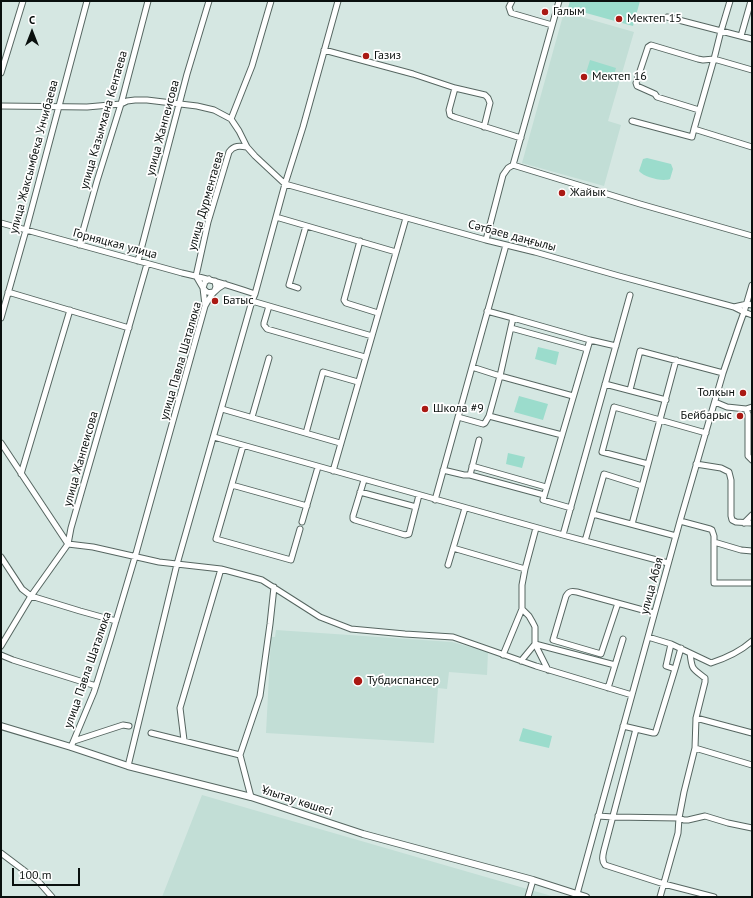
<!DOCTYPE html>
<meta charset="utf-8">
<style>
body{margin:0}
#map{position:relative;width:753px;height:898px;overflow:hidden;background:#d5e7e2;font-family:"PT Sans",sans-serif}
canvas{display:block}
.frame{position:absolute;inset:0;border:2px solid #0a100e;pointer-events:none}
.north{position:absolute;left:12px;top:12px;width:40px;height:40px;-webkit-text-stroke:3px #fff;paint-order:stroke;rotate:0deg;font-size:11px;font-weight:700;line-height:16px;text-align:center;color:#0a100e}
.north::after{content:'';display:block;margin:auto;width:14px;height:18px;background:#0a100e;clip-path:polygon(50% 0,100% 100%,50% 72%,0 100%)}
.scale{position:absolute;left:12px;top:868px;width:68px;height:18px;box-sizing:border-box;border:2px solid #0a100e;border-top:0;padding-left:5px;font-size:12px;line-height:14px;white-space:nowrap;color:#0a100e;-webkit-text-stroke:3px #fff;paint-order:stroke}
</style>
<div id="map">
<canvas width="753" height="898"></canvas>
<div class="frame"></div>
<div class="north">С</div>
<div class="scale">100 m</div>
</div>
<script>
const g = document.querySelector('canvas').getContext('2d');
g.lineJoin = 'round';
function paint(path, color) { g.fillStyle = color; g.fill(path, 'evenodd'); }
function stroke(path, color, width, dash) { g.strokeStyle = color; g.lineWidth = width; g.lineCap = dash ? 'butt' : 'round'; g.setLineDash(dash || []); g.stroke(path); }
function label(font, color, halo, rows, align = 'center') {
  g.font = font + ' "PT Sans",sans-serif'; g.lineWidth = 3.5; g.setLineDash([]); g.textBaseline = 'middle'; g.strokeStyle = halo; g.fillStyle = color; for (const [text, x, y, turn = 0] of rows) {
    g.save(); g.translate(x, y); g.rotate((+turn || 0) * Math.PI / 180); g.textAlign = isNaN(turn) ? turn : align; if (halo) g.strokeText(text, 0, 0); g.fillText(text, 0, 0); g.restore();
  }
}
const built = new Path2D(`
 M 564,12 L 634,32 L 608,121 L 621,125 L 604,186 L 522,163 Z
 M 276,630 L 452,642 L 488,652 L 487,675 L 449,672 L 447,689 L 438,688 L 434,743 L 266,733 L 271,637 L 275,637 Z
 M 202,795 L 555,897 L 162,897 Z`);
const green = new Path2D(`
 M 570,1 L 640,1 L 633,26 L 568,8 Z
 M 590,60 L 616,68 L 612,81 L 586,73 Z
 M 647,158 L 671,164 L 673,169 L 670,179 C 662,182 644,177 639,171 L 643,159 Z
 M 538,347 L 559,352 L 556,365 L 535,359 Z
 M 519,396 L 548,404 L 543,420 L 514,412 Z
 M 508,453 L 525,457 L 522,468 L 506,464 Z
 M 523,728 L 552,736 L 549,748 L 519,741 Z`);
const minor = new Path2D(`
 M 512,1 L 509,7 L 511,13 L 552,25
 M 559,1 L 513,165 L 640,204 L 752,236
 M 667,17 L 752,39
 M 741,36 L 751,1
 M 324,50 L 413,74 L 455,88 L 449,110 L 450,115 L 454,117 L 521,138
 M 752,70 L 714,59 L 694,129 L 752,147
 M 1,73 L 23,1
 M 455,88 L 485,95 L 488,98 L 490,103 L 484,127
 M 1,106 L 87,107 L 121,104 L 127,101 L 135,100 L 147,100 L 197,106 L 214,110 L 231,119 L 239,131 L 247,147 L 255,156 L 285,184 L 486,240 L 535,252 L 619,276 L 734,307 L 744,312 L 752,315
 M 699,110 L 657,97 L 655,94 L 637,86 L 636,83 L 648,47 L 651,45 L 698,59 L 703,60 L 714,59 L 721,31 L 730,1
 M 231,119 L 252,66 L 271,1
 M 632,121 L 692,137 L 694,129
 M 276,217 L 396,252
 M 1,223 L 182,273 C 207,278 231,286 255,294
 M 486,240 L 503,175 L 508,168 L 513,165
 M 360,241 L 344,300 L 346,303 L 378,313
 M 79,245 L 97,181 L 121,104 L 148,1
 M 138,261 L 187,74 L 209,1
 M 196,276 L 208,222 L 229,152 C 234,145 240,146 247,147
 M 196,276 L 203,288 L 205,305
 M 209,279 L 205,282 L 203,288 C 207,293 208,293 214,292 L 216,287 L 215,281
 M 298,288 L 289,285 L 306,226
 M 8,292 L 129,328
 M 252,301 L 372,336
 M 269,306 L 264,323 L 264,325 L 267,329 L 365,357
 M 734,307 L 747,304 L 752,305
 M 1,318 L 26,230 L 87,1
 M 513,318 L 590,340 L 543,500 L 571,508
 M 511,328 L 587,349
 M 590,340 L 616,346
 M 472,367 L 500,376 L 573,396
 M 605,384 L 666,400
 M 630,390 L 640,351 L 723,373
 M 715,402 L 727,407 L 746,409 L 748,414 L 748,456 L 752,460
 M 222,409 L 340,443
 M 746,409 L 752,407
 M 489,416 L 562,435
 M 252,417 L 269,358
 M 458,417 L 483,424 L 485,423 L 489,416 L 500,376 L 513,318 L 487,311
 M 306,433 L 323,372 L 358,382
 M 214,437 L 563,535 L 668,563
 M 479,440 L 470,475 L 544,495
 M 1,443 L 68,544 L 93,547 L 159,562 L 221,569 L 262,580 L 320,617 L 351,629 L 405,634 L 453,637 L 536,666 L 632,695
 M 243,446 L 216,539 L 291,560 L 300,529
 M 648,464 L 602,452 L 614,407 L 706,433
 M 696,464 L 721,468 L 729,472 L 731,480 L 731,516 L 732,520 L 736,522 L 752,523
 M 472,466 L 546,487
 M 443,470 L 464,475 L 470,475
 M 333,471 L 406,218
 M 21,474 L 70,310
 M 364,480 L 353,516 L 353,519 L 355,520 L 405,535 L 409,534 L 419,495
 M 232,485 L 307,506
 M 360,492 L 416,507
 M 435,500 L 506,245
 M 593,514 L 676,536
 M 680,521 L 710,529 L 712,530 L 714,536 L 714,583 L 752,583
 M 302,522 L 318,467
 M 744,523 L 752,515
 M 632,524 L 676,360
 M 563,535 L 630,295
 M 585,541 L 604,474 L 642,486
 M 714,542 L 741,550 L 752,551
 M 453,548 L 525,569
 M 1,557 L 22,589 L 31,596 L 80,611 L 116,621
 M 448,565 L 465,508
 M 618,603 L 601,654 L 553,640 L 566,596 C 569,591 572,591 577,592 L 654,613
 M 522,609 L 529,616 L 533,623 L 535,627 L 535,644 L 548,670
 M 648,637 L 671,644 L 711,663 C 726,658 741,651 752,641
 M 535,644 L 615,665
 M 1,646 L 31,596 L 68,544 L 71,528 L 147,264
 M 690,653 C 692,670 692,668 705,678 L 705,682 L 696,718 L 695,748 L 752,765
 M 1,655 L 13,660 L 96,686
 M 503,655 L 522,609 L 522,585 L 525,569 L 536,528
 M 521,661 L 535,644
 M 675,669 L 681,648
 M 608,688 L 623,639
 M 696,718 L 752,733
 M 623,726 L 653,733 L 655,733 L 656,731 L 675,669 L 666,666 L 671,644
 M 636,729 L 604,850 C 603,855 601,860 605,865 L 664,884 L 714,897
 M 151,733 L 240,755 L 251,797
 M 184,740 L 180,708 L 221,569
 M 74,741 L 123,725 L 129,726
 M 71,747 L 94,692 L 110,641 L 135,557 L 205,306 C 211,295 214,290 225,284
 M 695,748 L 684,792 L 679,818 L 684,820 L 688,820 L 705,816 L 728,823 L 752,828
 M 240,755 L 260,696 L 270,624 L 274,587
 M 128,766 L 137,729 L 177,564 L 252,301 L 255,294 L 285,184 L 303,127 L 338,1
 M 598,816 L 613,817 L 679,818 L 678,833 L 660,897
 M 1,853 L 38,881 L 52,897
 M 577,894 L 680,521 L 723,373 L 739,326 L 744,312 L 752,285
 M 528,897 L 533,880`);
const major = new Path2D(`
 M 1,726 L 71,747 L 128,766 L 251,797 L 363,834 L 533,880 L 586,897`);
const markers = [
 [545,12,4,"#aa1913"],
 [619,19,4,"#aa1913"],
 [366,56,4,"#aa1913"],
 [584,77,4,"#aa1913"],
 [562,193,4,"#aa1913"],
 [215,301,4,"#aa1913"],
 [743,393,4,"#aa1913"],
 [425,409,4,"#aa1913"],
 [740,416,4,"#aa1913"],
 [358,681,5,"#aa1913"]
];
const poiNames = [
 ["Галым",553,12],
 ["Мектеп 15",627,19],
 ["Газиз",374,56],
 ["Мектеп 16",592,77],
 ["Жайык",570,193],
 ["Батыс",223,301],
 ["Толкын",735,393,"right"],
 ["Школа #9",433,409],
 ["Бейбарыс",732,416,"right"],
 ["Тубдиспансер",367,681]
];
const streetNames = [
 ["улица Казымхана Кентаева",104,120,-74],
 ["улица Жанпеисова",163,128,-75],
 ["улица Жаксымбека Унчибаева",34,157,-75],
 ["улица Дурментаева",206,201,-74],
 ["Сәтбаев даңғылы",512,236,15],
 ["Горняцкая улица",115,244,15],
 ["улица Павла Шаталюка",181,361,-74],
 ["улица Жанпеисова",81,459,-74],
 ["улица Абая",652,586,-75],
 ["улица Павла Шаталюка",88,670,-71],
 ["Ұлытау көшесі",297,801,18]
];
paint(built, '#c2ded6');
paint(green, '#9bdccc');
stroke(minor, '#566661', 7);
stroke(major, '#566661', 8);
stroke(minor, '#fff', 5);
stroke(major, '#fff', 6);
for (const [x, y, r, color] of markers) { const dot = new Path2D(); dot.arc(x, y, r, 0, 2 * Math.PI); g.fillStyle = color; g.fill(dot); stroke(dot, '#fff', 1.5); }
label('12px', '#0a100e', '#fff', poiNames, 'left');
label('12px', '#0a100e', '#fff', streetNames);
</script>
